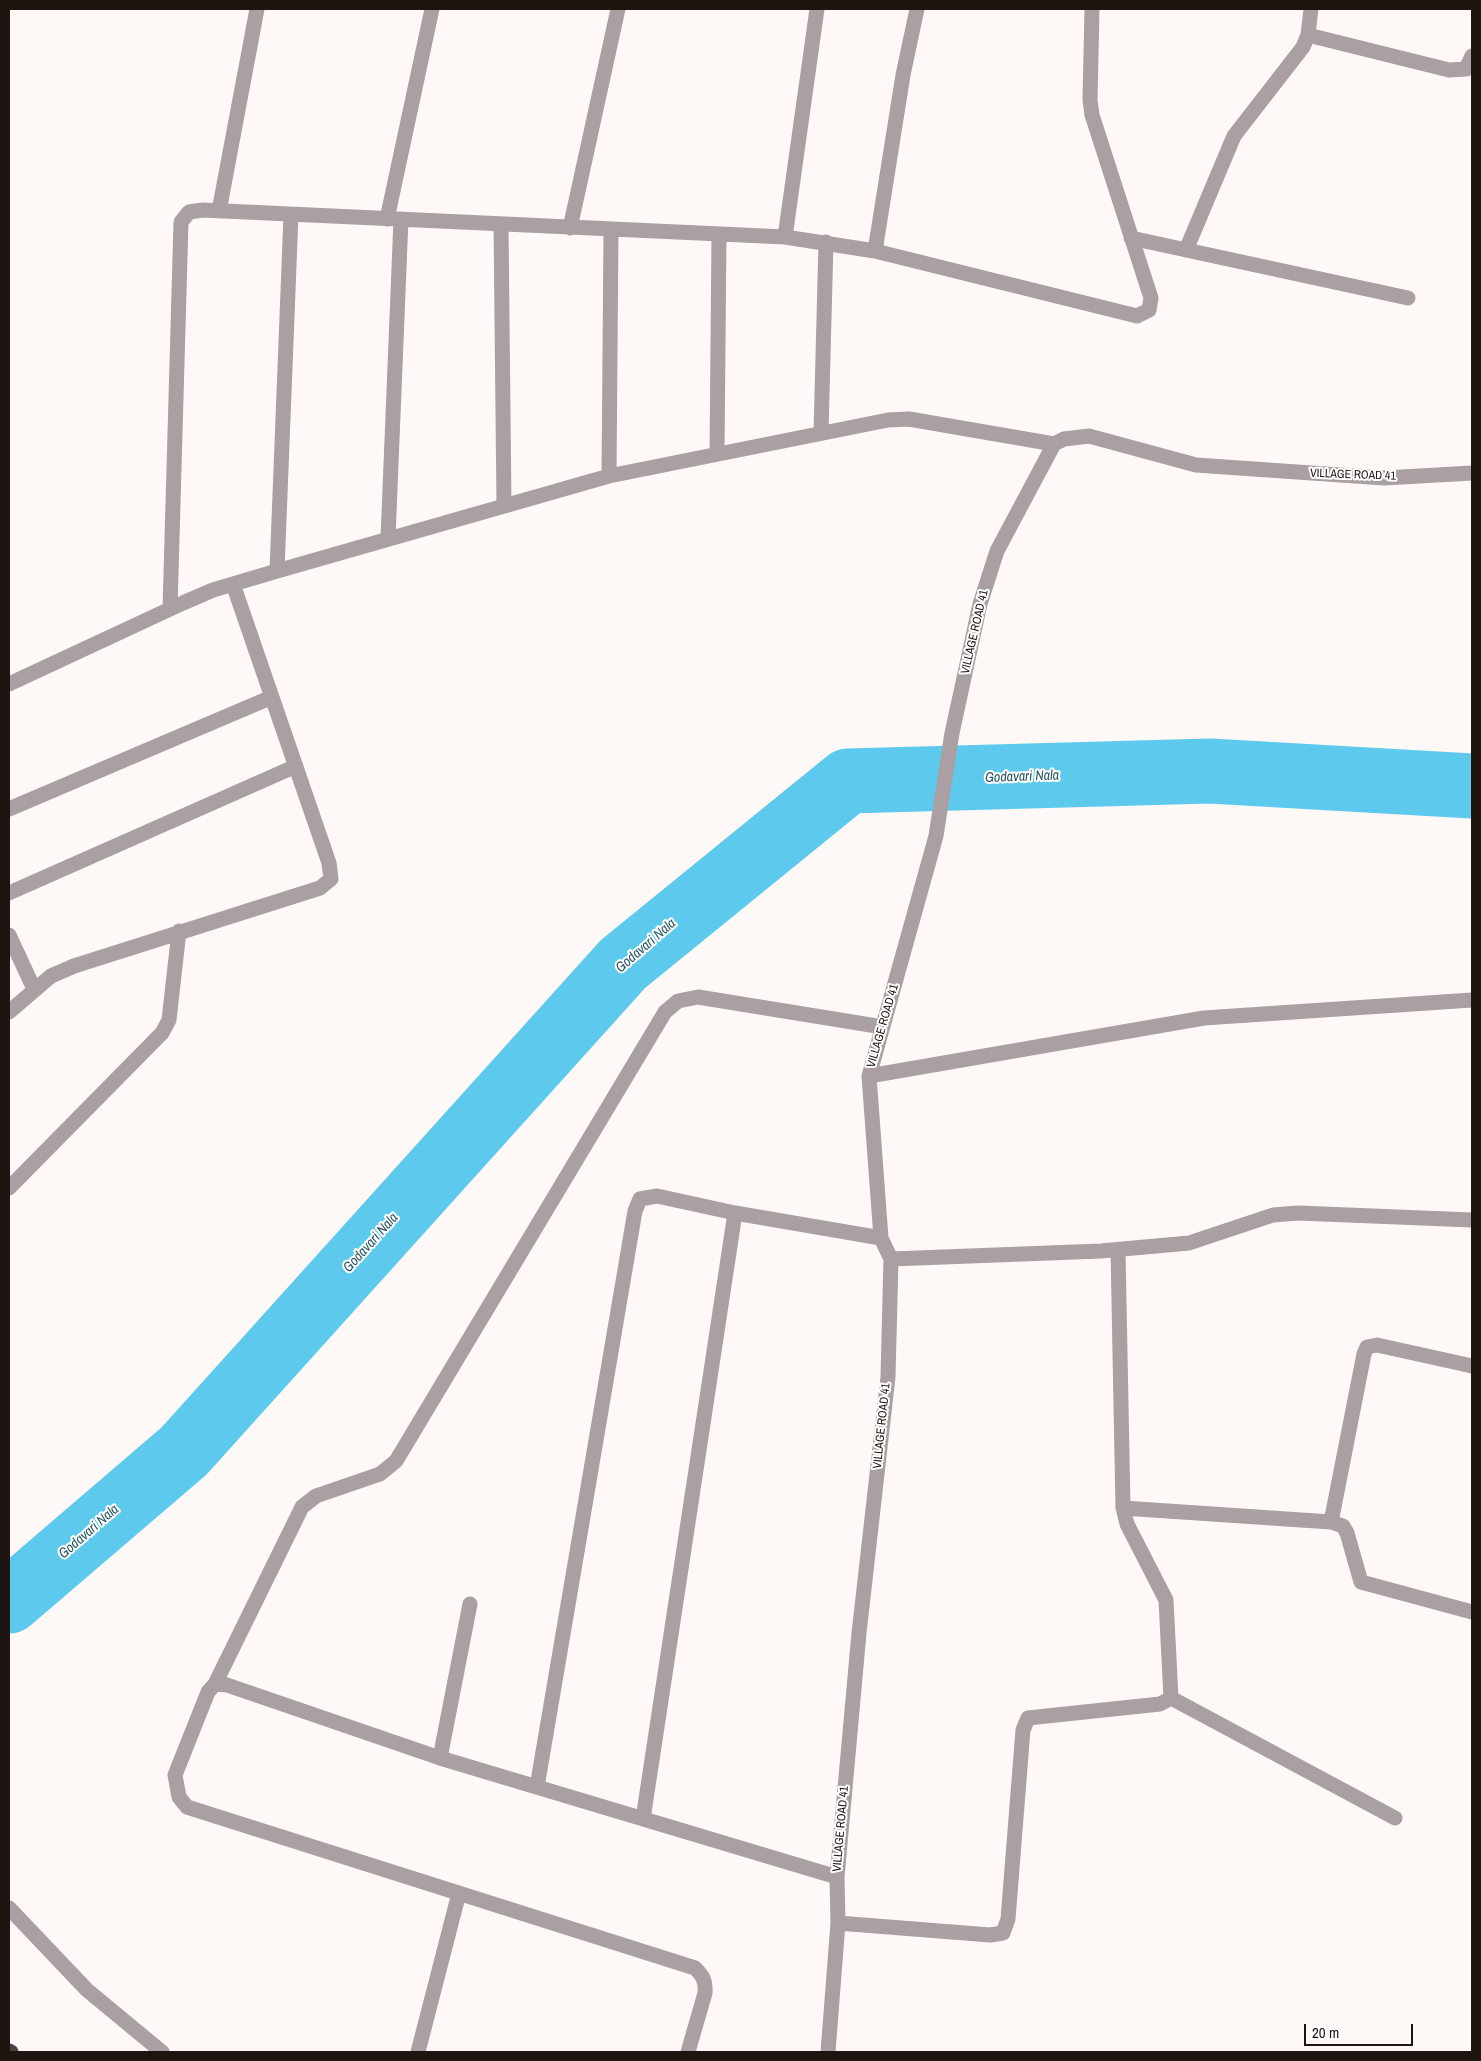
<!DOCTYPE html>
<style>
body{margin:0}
#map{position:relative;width:1481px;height:2061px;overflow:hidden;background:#fef9f6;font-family:"Archivo Narrow",sans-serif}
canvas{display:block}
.frame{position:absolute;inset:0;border:10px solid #1e1511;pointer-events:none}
.scale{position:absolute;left:1304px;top:2024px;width:109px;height:22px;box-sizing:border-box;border:2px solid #1e1511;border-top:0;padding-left:6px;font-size:15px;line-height:18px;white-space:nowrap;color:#1e1511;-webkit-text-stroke:4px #fff;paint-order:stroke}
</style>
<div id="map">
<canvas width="1481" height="2061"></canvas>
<div class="frame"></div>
<div class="scale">20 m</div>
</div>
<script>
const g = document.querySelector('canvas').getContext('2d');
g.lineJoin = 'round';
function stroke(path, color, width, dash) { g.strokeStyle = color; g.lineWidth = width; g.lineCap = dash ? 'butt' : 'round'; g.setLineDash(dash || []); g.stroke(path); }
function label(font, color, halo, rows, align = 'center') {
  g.font = font + ' "Archivo Narrow",sans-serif'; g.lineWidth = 4; g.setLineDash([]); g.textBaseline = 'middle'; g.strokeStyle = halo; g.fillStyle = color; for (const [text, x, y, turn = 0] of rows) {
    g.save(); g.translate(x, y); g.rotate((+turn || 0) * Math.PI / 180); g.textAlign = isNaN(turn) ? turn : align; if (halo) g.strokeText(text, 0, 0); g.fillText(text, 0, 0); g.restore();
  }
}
const river = new Path2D(`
 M 9,1601 L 184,1451 L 623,964 L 848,781 L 1210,771 L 1472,786`);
const minor = new Path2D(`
 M 1308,35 L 1449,70 L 1466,69 L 1472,56
 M 219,211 L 257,9
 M 387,219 L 432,9
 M 501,225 L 504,506
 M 570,228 L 618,9
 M 785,237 L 817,9
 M 1131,238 L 1408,298
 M 1186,250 L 1234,136 L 1303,47 L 1308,35 L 1311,9
 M 875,251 L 903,75 L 917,9
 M 821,433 L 826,242
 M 717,454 L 719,235
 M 609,476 L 611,230
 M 388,538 L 401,219
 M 277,571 L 291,215
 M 170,609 L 181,222 L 189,212 L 203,210 L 785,237 L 875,251 L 1137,316 L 1149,310 L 1151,298 L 1092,115 L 1090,100 L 1092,9
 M 9,684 L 183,603 L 213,590 L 277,571 L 609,476 L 888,420 L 909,419 L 1054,444
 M 9,809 L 272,697
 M 9,893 L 296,766
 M 9,935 L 34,989
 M 9,1012 L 51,976 L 74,966 L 320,888 L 331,879 L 329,863 L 233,584
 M 869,1076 L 1204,1018 L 1472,1000
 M 9,1188 L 162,1033 L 169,1020 L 179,931
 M 891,1259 L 1101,1251 L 1189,1243 L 1273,1215 L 1298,1213 L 1472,1220
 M 1123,1508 L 1331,1522 L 1343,1526 L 1347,1533 L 1361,1582 L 1472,1612
 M 1331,1522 L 1364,1354 L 1367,1347 L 1377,1345 L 1472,1366
 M 215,1684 L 302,1507 L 316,1496 L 380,1474 L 396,1461 L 665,1012 L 678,1001 L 698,997 L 883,1027
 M 1171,1698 L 1395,1818
 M 440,1758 L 470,1604
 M 537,1787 L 635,1211 L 640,1199 L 657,1196 L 735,1213 L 881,1238
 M 643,1819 L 735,1213
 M 9,1908 L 87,1990 L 162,2052
 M 838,1923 L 990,1935 L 1003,1933 L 1008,1919 L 1023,1730 L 1028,1718 L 1160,1704 L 1171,1698 L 1166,1600 L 1127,1524 L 1123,1508 L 1118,1250
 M 418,2052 L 459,1893
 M 688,2052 L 705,1993 C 706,1981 703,1976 695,1968 L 187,1807 L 179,1797 L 175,1775 L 208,1692 L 215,1684 L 227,1685 L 440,1758 L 837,1877
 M 828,2052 L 838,1923 L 837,1877 L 859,1633 L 888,1377 L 891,1259 L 881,1238 L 869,1076 L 936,836 L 952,733 L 980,604 L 997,551 L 1054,444 L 1064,439 L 1089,436 L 1196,465 L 1384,478 L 1472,473`);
const highway = new Path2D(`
 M 9,2051 L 11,2052`);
const streetNames = [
 ["VILLAGE ROAD 41",1353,475,2],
 ["VILLAGE ROAD 41",975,632,-77],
 ["VILLAGE ROAD 41",883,1026,-74],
 ["VILLAGE ROAD 41",882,1426,-84],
 ["VILLAGE ROAD 41",841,1829,-85]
];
const waterNames = [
 ["Godavari Nala",1022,777,-2],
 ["Godavari Nala",646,946,-41],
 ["Godavari Nala",371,1243,-48],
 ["Godavari Nala",89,1532,-41]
];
stroke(river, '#5dcaed', 65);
stroke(minor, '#aa9fa2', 15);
stroke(highway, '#513c43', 15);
label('12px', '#1e1511', '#fff', streetNames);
label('italic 14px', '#275564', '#fff', waterNames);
</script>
